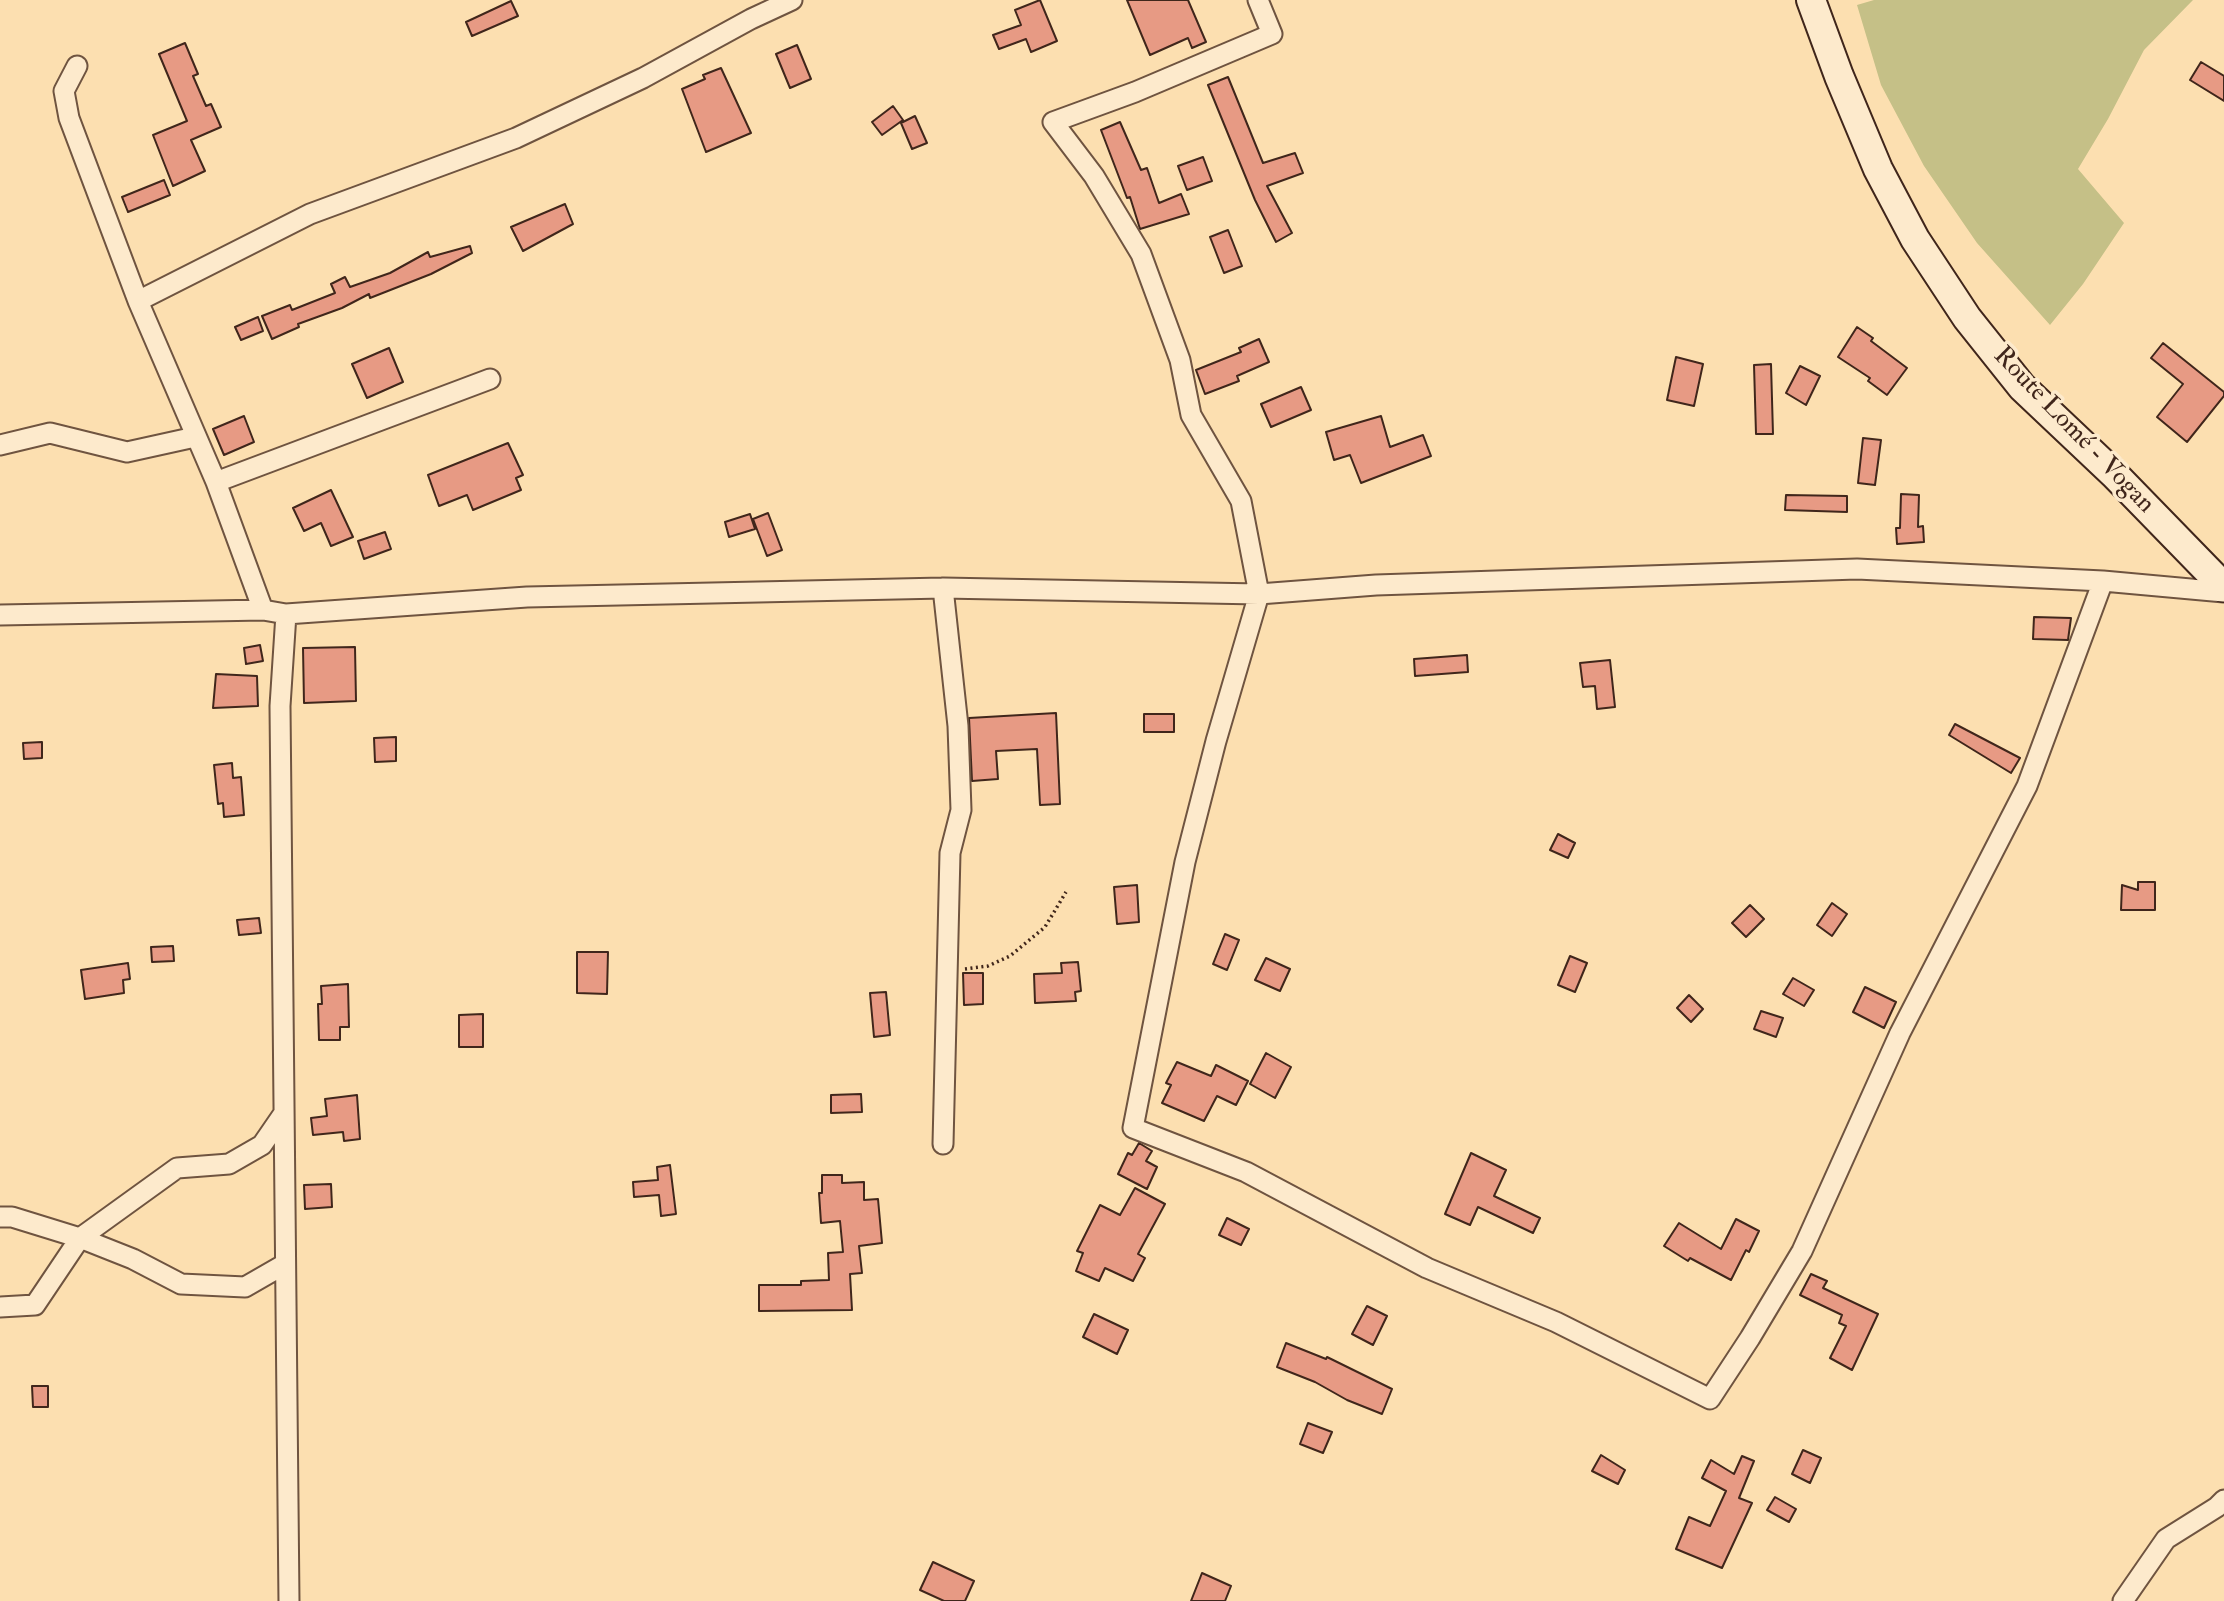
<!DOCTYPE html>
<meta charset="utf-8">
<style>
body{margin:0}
canvas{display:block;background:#fcdfb0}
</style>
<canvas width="2224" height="1601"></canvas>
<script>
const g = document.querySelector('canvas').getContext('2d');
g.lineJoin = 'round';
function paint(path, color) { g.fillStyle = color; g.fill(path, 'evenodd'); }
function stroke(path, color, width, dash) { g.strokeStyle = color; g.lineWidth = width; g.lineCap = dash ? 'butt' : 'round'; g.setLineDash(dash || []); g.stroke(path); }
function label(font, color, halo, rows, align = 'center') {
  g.font = font + ' "IM FELL Double Pica",serif'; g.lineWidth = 7; g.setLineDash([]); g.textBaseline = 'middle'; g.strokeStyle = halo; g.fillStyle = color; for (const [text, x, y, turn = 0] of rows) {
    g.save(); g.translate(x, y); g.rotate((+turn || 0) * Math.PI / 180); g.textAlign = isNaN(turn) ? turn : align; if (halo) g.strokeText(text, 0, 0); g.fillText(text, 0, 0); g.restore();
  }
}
const green = new Path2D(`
 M 1874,0 L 2193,0 L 2144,50 L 2108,119 L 2078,169 L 2124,223 L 2083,284 L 2050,325 L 1977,243 L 1924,166 L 1881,85 L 1857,5 Z`);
const building = new Path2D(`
 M 1040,0 L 1057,41 L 1031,52 L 1026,39 L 999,49 L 993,35 L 1021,25 L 1015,10 Z
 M 1127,0 L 1188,0 L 1206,42 L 1192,48 L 1188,38 L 1150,55 Z
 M 511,1 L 518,16 L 472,36 L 466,22 Z
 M 185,43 L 198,74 L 193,76 L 206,106 L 211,104 L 221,127 L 191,140 L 205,171 L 173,186 L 153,135 L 187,121 L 159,54 Z
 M 797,45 L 811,79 L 790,88 L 776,54 Z
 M 2201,62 L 2224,76 L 2224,101 L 2190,80 Z
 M 721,68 L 751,133 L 706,152 L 682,89 L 705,79 L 703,75 Z
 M 1228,77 L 1263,163 L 1295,153 L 1303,173 L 1267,186 L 1292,233 L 1276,242 L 1255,200 L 1208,85 Z
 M 893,106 L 903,120 L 882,135 L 872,122 Z
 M 915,116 L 927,143 L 912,149 L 901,123 Z
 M 1120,122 L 1141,170 L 1147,168 L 1159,203 L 1181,194 L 1189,214 L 1140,229 L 1130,197 L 1127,198 L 1101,130 Z
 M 1203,157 L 1212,181 L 1187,190 L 1178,166 Z
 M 164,180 L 170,195 L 128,212 L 122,197 Z
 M 565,204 L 573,224 L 523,251 L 511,227 Z
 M 1228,230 L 1242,266 L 1224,273 L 1210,237 Z
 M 470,246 L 472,253 L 431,274 L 370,298 L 369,294 L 342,308 L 298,324 L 299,327 L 272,339 L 262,316 L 290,305 L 292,310 L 335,293 L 331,284 L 345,277 L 350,287 L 390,273 L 428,252 L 430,257 Z
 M 258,317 L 263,331 L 241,340 L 235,327 Z
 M 1857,327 L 1873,338 L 1871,341 L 1907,368 L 1887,395 L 1868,381 L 1870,378 L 1838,357 Z
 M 1259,339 L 1269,362 L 1237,376 L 1239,381 L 1205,394 L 1196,370 L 1241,352 L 1239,348 Z
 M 2163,343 L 2224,392 L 2224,396 L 2187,442 L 2157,417 L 2183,384 L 2151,358 Z
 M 389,348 L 403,382 L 367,398 L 352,364 Z
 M 1676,357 L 1703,364 L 1694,406 L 1667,400 Z
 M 1771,364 L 1773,434 L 1756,434 L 1754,365 Z
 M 1800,366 L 1820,376 L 1806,405 L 1786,393 Z
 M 1301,387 L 1311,410 L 1271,427 L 1261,404 Z
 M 244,416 L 254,442 L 224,455 L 213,429 Z
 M 1381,416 L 1390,447 L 1423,435 L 1431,456 L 1361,483 L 1350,455 L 1334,460 L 1326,432 Z
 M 1863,438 L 1881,440 L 1875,485 L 1858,483 Z
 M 508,443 L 523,475 L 516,478 L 521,490 L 473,510 L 467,495 L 439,506 L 428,475 Z
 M 331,490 L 353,537 L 331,546 L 321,523 L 304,531 L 293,508 Z
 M 1901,494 L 1919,495 L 1918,527 L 1923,526 L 1924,542 L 1897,544 L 1896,528 L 1900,528 Z
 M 1786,495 L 1847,496 L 1847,512 L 1785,510 Z
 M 768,513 L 782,550 L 767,556 L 753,519 Z
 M 750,514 L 755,529 L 729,537 L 725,522 Z
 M 385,532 L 391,549 L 364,559 L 358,541 Z
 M 2034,617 L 2071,618 L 2068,640 L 2033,639 Z
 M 260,645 L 263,661 L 246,664 L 244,648 Z
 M 355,647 L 356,701 L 304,703 L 303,648 Z
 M 1467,655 L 1468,672 L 1415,676 L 1414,659 Z
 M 1610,660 L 1615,707 L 1597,709 L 1595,686 L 1583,687 L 1580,663 Z
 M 216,674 L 257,676 L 258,706 L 213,708 Z
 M 1056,713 L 1060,804 L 1040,805 L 1037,749 L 996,751 L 998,779 L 972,781 L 969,718 Z
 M 1144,714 L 1174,714 L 1174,732 L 1144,732 Z
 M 1955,724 L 2020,758 L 2011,773 L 1949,735 Z
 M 396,737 L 396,761 L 375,762 L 374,738 Z
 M 42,742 L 42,758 L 24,759 L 23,743 Z
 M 232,763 L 233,778 L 241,777 L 244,815 L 224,817 L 223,803 L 218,804 L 214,765 Z
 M 1558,834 L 1575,843 L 1568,858 L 1550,850 Z
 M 2138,882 L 2155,882 L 2155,910 L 2121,910 L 2122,885 L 2138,890 Z
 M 1137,885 L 1139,922 L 1117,924 L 1114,887 Z
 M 1832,903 L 1847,914 L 1832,936 L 1817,925 Z
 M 1750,905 L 1764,919 L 1746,937 L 1732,923 Z
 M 259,918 L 261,933 L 239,935 L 237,920 Z
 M 1225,934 L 1239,940 L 1227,970 L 1213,964 Z
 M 173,946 L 174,961 L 152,962 L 151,947 Z
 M 577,952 L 608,952 L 607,994 L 577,993 Z
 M 1570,956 L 1587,963 L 1575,992 L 1558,985 Z
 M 1266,958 L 1290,969 L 1280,991 L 1255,980 Z
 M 1078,962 L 1081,991 L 1075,992 L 1076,1001 L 1035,1003 L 1034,974 L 1062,973 L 1061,963 Z
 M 128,963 L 130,979 L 123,980 L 124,993 L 85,999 L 81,970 Z
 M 963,973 L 983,973 L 983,1004 L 964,1005 Z
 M 1793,978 L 1814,990 L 1804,1006 L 1783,994 Z
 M 348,984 L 349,1027 L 340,1027 L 340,1040 L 319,1040 L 318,1004 L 322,1004 L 321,986 Z
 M 1865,987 L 1896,1002 L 1884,1028 L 1853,1012 Z
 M 886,992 L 890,1035 L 874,1037 L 870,993 Z
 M 1689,995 L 1703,1009 L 1691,1022 L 1677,1008 Z
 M 1761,1011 L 1783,1018 L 1776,1037 L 1754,1029 Z
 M 483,1014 L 483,1047 L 459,1047 L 459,1015 Z
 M 1266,1053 L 1291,1067 L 1275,1098 L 1250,1084 Z
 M 1177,1062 L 1211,1076 L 1216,1065 L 1248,1081 L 1236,1105 L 1217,1096 L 1204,1121 L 1162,1103 L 1171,1085 L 1166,1083 Z
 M 861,1094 L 862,1112 L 831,1113 L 831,1095 Z
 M 357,1095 L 360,1139 L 344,1141 L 343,1132 L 313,1135 L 311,1118 L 327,1116 L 325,1099 Z
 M 1139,1143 L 1152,1151 L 1146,1161 L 1157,1167 L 1147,1189 L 1118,1174 L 1128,1153 L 1132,1155 Z
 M 1471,1153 L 1506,1170 L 1494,1196 L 1540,1218 L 1533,1233 L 1478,1207 L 1470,1225 L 1445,1214 Z
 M 670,1165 L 676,1214 L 661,1216 L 659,1195 L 634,1197 L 633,1182 L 658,1180 L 657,1167 Z
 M 822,1175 L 842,1175 L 842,1183 L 864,1182 L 864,1200 L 878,1199 L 882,1243 L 859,1246 L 862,1273 L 850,1274 L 852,1310 L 759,1311 L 759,1285 L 801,1285 L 801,1281 L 829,1280 L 828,1253 L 843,1252 L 840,1221 L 821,1223 L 819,1193 L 822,1193 Z
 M 331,1184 L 332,1207 L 305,1209 L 304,1185 Z
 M 1135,1188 L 1165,1204 L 1138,1254 L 1145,1258 L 1133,1281 L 1105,1268 L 1099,1281 L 1076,1271 L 1083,1253 L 1077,1251 L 1100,1205 L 1120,1215 Z
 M 1227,1218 L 1249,1229 L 1241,1245 L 1219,1235 Z
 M 1736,1219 L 1759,1231 L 1749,1252 L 1746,1250 L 1731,1280 L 1690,1258 L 1688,1261 L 1664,1246 L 1679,1223 L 1721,1249 Z
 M 1811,1274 L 1827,1281 L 1823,1288 L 1878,1314 L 1852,1370 L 1830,1358 L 1846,1326 L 1839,1323 L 1842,1315 L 1800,1295 Z
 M 1367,1306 L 1387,1316 L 1373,1345 L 1352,1334 Z
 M 1094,1314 L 1128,1330 L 1117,1354 L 1083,1337 Z
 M 1286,1343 L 1326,1359 L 1327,1357 L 1392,1389 L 1382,1414 L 1347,1400 L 1315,1382 L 1277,1367 Z
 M 32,1386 L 48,1386 L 48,1407 L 33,1407 Z
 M 1308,1423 L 1332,1432 L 1323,1453 L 1300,1444 Z
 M 1803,1450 L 1821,1458 L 1810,1483 L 1792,1474 Z
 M 1601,1455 L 1625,1470 L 1618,1484 L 1592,1471 Z
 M 1742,1456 L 1754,1461 L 1739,1498 L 1752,1503 L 1722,1568 L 1676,1549 L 1689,1517 L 1710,1526 L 1726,1491 L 1702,1478 L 1711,1460 L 1734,1474 Z
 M 1775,1497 L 1796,1509 L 1789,1522 L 1767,1510 Z
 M 933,1562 L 974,1581 L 965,1601 L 944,1601 L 920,1590 Z
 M 1202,1573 L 1231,1586 L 1225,1601 L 1191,1601 Z`);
const path = new Path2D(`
 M 965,969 L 988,966 L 1010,956 L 1045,927 L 1066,892`);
const minor = new Path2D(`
 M 1258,0 L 1272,34 L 1135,92 L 1053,122 L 1094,176 L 1141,254 L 1180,360 L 1191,415 L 1241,501 L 1259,594 L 1216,741 L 1185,862 L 1133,1128 L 1246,1172 L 1427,1268 L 1556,1322 L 1710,1399 L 1750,1338 L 1802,1251 L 1900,1033 L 2027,786 L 2103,581
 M 77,66 L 64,91 L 69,118 L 138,301 L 216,482 L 263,610
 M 138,301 L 310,214 L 516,138 L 643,78 L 751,19 L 792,0
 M 0,445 L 50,433 L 127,452 L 195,437
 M 216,482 L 490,379
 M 286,614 L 280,706 L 289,1601
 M 0,615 L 263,610 L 286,614 L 527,597 L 943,588 L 1259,594 L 1376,585 L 1857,569 L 2103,581 L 2224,592
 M 943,1144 L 950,853 L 961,810 L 958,726 L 943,588
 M 0,1217 L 12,1217 L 80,1238 L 133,1259 L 181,1284 L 245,1287 L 285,1264
 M 0,1307 L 35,1305 L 80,1238 L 177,1168 L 229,1164 L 262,1145 L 284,1113
 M 2123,1601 L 2166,1539 L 2217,1507 L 2224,1500`);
const secondary = new Path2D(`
 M 1811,0 L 1839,76 L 1878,169 L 1915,239 L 1967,318 L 2022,387 L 2114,474 L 2224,587`);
const streetNames = [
 ["Route Lomé - Vogan",2073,431,46]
];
paint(green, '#c5c087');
paint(building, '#e79a84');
stroke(building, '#40261b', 2);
stroke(minor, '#6f5440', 23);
stroke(secondary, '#40261b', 32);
stroke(path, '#40261b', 3.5, [2, 3.5]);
stroke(minor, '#fdeacc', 19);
stroke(secondary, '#fdeacc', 28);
label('26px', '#40261b', '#fdeacc', streetNames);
</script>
